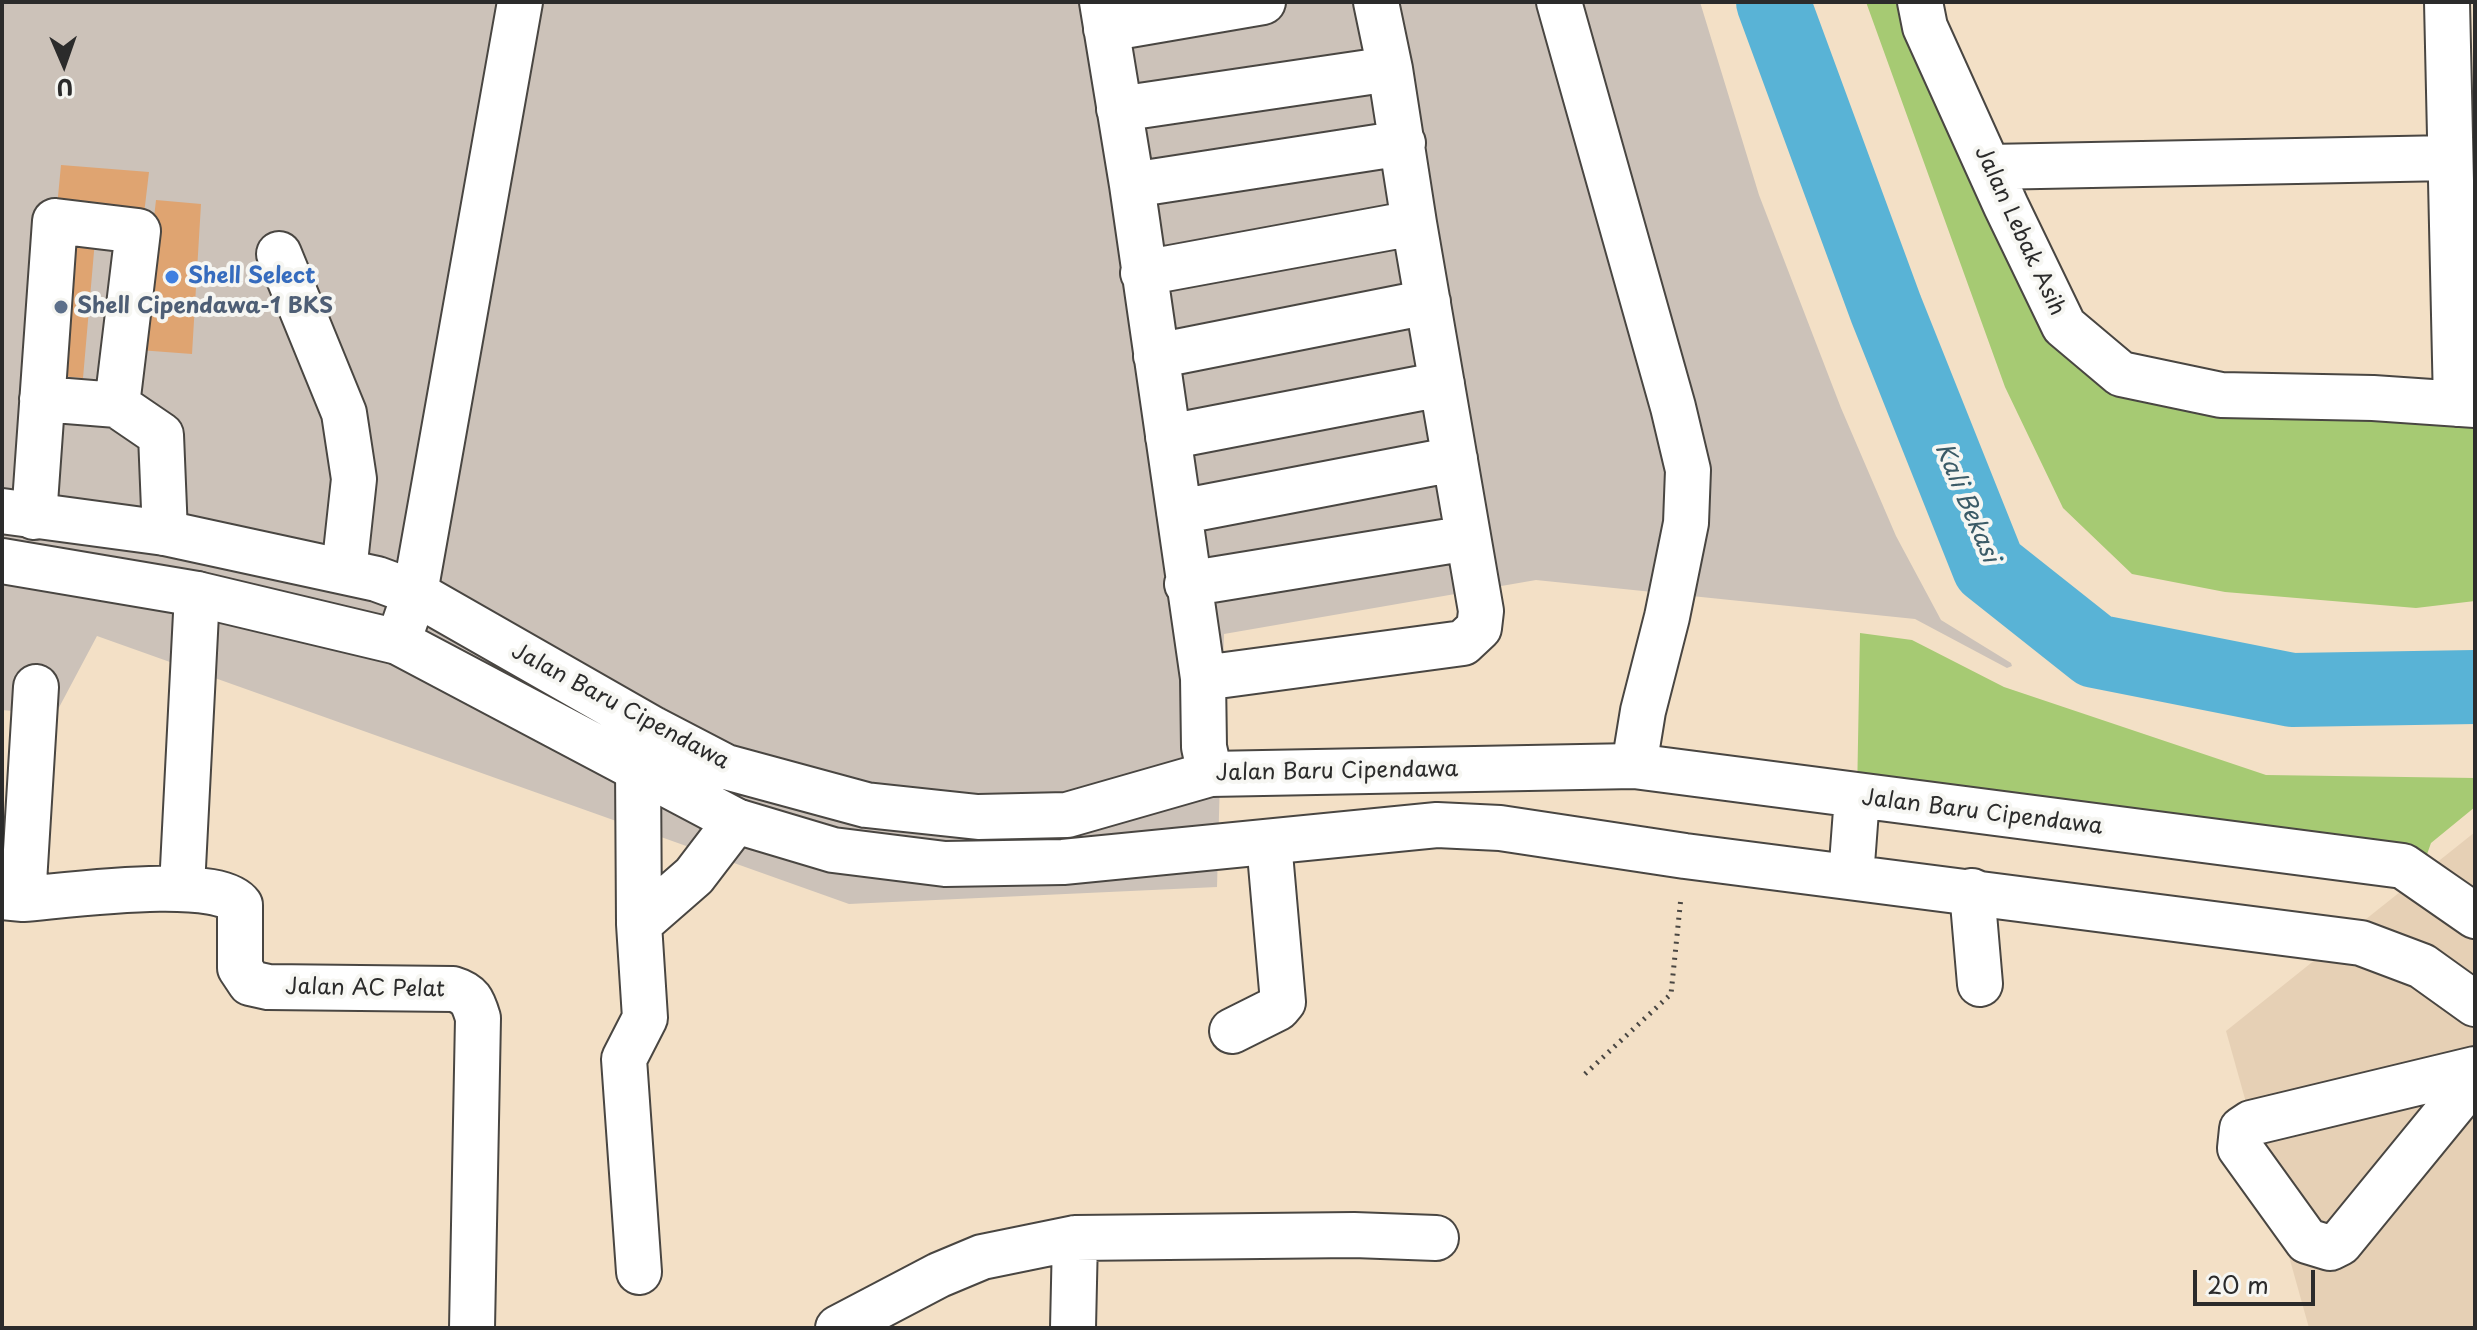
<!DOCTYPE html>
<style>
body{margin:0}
#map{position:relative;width:2477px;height:1330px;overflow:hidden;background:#f3e0c6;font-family:"Playpen Sans",sans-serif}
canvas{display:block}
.frame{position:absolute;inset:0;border:4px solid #2b2b2b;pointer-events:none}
.north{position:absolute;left:24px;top:24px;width:80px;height:80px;-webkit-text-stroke:6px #f6f6f2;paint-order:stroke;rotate:178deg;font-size:22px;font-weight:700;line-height:32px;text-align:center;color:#2b2b2b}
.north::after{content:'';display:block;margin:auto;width:28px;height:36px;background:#2b2b2b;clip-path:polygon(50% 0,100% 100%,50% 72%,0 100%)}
.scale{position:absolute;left:2193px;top:1270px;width:122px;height:36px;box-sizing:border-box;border:4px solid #2b2b2b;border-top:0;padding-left:10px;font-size:24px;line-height:28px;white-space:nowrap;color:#2b2b2b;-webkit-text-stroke:6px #f6f6f2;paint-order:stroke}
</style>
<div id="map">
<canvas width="2477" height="1330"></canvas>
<div class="frame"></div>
<div class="north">U</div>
<div class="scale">20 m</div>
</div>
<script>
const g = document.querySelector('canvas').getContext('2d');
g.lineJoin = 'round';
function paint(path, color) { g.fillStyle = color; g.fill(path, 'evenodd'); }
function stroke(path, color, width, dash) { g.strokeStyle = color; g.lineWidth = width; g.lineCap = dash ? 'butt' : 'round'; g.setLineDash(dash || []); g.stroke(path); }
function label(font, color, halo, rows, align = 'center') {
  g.font = font + ' "Playpen Sans",sans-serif'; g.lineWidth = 8; g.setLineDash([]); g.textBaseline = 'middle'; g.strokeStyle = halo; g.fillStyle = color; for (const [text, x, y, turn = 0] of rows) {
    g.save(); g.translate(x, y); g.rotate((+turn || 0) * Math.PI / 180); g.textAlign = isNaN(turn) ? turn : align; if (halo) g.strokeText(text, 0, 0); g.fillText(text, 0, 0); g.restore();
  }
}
const built = new Path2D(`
 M 2475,832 L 2475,1328 L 2309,1328 L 2226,1031 Z`);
const industrial = new Path2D(`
 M 2,2 L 1700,2 L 1759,195 L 1841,408 L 1896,536 L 1941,620 L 2011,663 L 2012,666 L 2007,668 L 1915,619 L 1536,580 L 1224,634 L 1217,887 L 849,904 L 97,636 L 55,715 L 2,710 Z`);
const green = new Path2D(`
 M 1866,2 L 1919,2 L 1989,167 L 2120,373 L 2475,405 L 2475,601 L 2416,608 L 2225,592 L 2132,574 L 2063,508 L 2005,387 Z
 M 1860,633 L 1912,640 L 2004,687 L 2266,775 L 2475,778 L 2475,807 L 2431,843 L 2419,877 L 1857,797 Z`);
const river = new Path2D(`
 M 1773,2 L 1886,309 L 1989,567 L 2095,651 L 2292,690 L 2475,687`);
const building = new Path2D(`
 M 61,165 L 149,172 L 144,214 L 57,207 Z
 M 156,200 L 201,204 L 192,354 L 139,350 Z
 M 40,233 L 95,240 L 83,378 L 25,373 Z`);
const path = new Path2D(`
 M 1585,1074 L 1671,994 L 1681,897`);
const minor = new Path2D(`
 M 1102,2 L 1132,185 L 1203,678 L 1204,747 L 1210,774
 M 1559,2 L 1673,407 L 1688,470 L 1686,523 L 1667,617 L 1643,711 L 1634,766
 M 1920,2 L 1925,27 L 2006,206 L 2064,326 L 2121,374 L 2221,395 L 2373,398 L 2475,405
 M 2447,2 L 2456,404
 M 1106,29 L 1263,2
 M 1119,109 L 1390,69
 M 1989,167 L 2450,158
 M 1132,185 L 1403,143
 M 279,254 L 344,413 L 354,479 L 344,571
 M 1143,273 L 1414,223
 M 1156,356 L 1428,302
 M 42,399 L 117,405
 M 1168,437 L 1442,384
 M 1179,512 L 1455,459
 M 34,517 L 55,221 L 138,231 L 117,405 L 161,435 L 165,533
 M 1187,584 L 1468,538
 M 398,642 L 415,593 L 520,2
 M 1203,678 L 1463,643 L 1479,628 L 1481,611 L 1414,223 L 1390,69 L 1376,2
 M 638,767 L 639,924 L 645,1018 L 624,1059 L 639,1272
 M 182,887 L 197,594
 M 1972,891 L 1980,984
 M 2,897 L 23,899 C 63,896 218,874 240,905 L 240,968 L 250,983 L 268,987 L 453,989 C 470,994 473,1001 478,1018 L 472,1328
 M 23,899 L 36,687
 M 639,924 L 694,876 L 736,821
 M 1232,1031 L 1278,1008 L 1283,1002 L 1269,842
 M 2475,1069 L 2251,1123 L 2242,1129 L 2240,1148 L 2307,1241 L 2330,1248 L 2340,1243 L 2475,1078
 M 838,1328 L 939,1275 L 982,1257 L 1075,1238 L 1354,1235 L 1436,1238
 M 1073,1328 L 1075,1238`);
const major = new Path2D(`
 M 2,511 L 165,533 L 377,579 L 415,593 L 653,729 L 726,767 L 866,805 L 978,817 L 1067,815 L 1210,774 L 1634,766 L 2403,866 L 2475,916
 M 2,561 L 197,594 L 398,642 L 736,821 L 833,850 L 945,864 L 1063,862 L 1437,825 L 1500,828 L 1685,856 L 2361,943 L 2422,966 L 2475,1004
 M 1851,877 L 1857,797`);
const markers = [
 [172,277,8,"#3f7fe0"],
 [61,307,8,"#5c6f8a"]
];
const streetNames = [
 ["Jalan Lebak Asih",2019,231,65],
 ["Jalan Baru Cipendawa",620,707,28],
 ["Jalan Baru Cipendawa",1337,772,-1],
 ["Jalan Baru Cipendawa",1982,813,7],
 ["Jalan AC Pelat",365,989,1]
];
const shopNames = [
 ["Shell Select",188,277]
];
const serviceNames = [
 ["Shell Cipendawa-1 BKS",77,307]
];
const waterNames = [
 ["Kali Bekasi",1966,503,67]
];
paint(built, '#e6d0b5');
paint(industrial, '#ccc2b9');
paint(green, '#a6ca73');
stroke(river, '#59b3d6', 74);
paint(building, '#dfa471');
stroke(minor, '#494642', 48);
stroke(major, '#494642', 48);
stroke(path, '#494642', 5, [2, 6]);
stroke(minor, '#fff', 44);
stroke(major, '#fff', 44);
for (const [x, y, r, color] of markers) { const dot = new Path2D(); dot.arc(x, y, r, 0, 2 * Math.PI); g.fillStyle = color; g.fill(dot); stroke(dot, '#f6f6f2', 3); }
label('22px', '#2b2b2b', '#f6f6f2', streetNames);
label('bold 22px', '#366cbe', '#f6f6f2', shopNames, 'left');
label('bold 22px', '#4e5e75', '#f6f6f2', serviceNames, 'left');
label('italic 24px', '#3b5b67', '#f6f6f2', waterNames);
</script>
